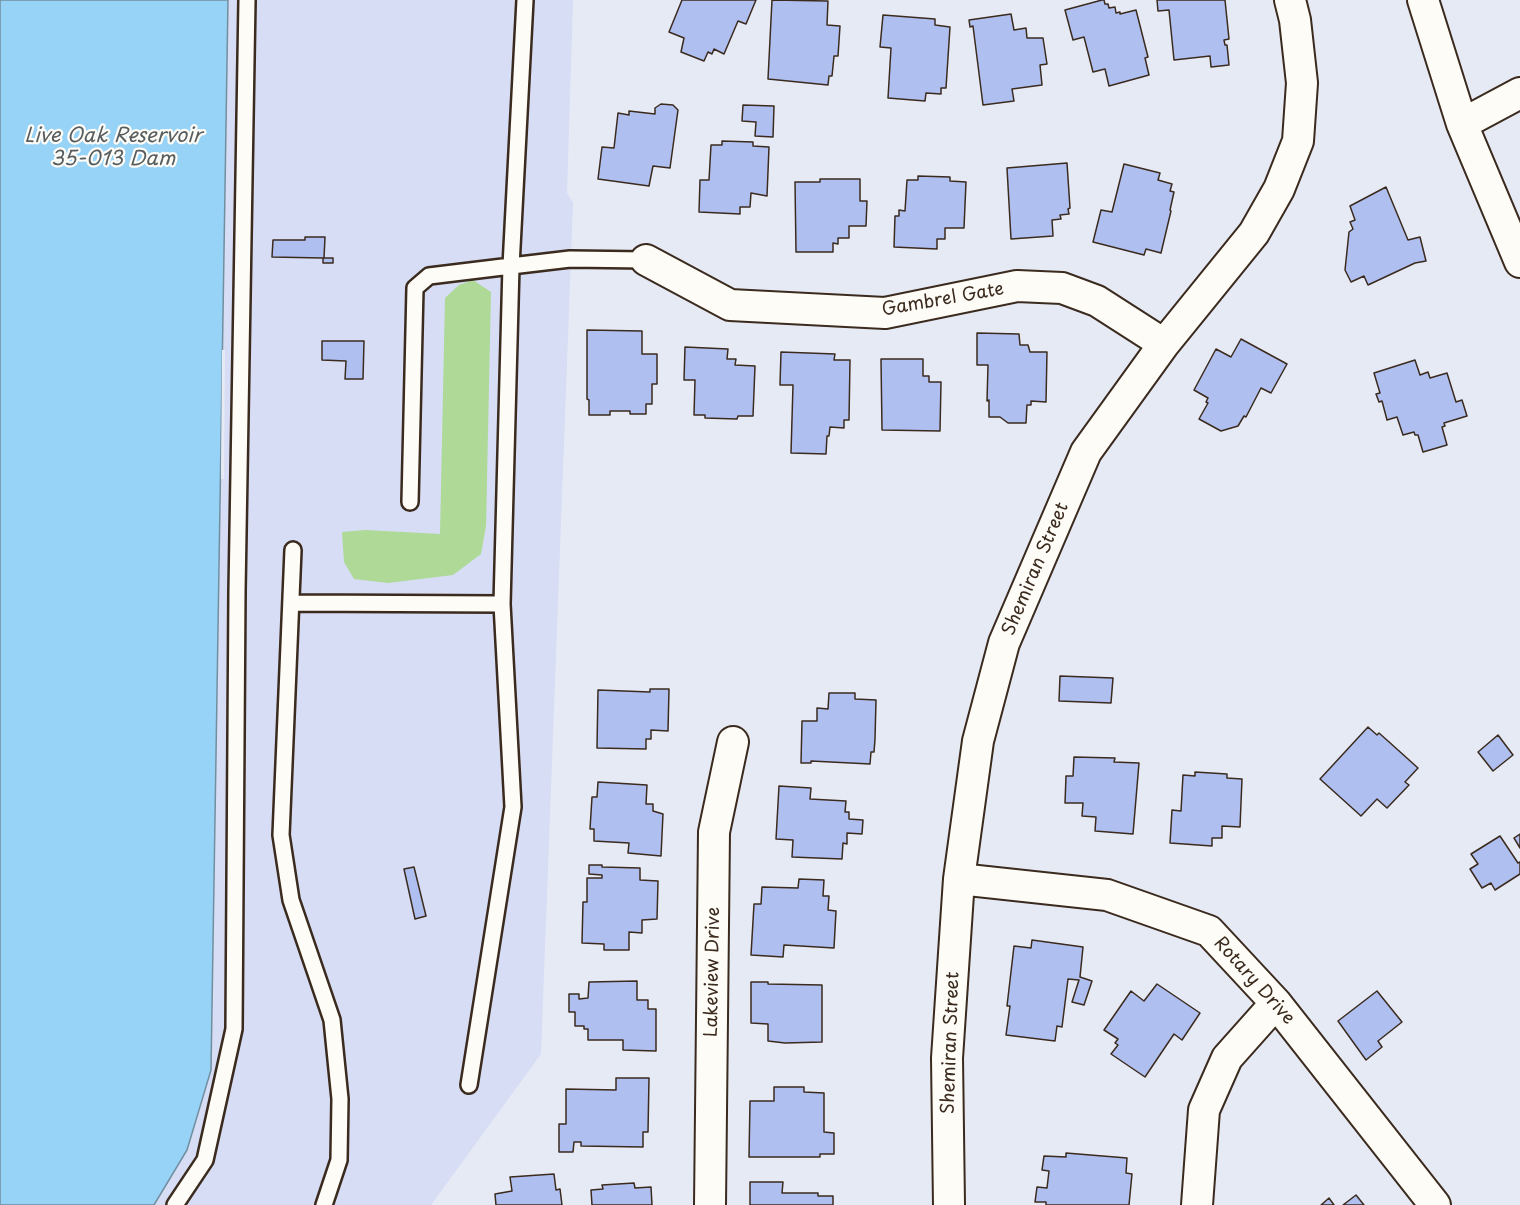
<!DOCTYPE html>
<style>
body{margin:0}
canvas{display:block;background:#e6eaf5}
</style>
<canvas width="1520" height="1205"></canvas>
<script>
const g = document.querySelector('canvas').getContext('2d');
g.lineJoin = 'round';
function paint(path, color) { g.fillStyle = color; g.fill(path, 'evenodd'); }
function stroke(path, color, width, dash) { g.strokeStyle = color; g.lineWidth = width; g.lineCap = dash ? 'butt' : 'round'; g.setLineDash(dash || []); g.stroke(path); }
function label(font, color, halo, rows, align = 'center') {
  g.font = font + ' "Playpen Sans",sans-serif'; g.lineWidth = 4.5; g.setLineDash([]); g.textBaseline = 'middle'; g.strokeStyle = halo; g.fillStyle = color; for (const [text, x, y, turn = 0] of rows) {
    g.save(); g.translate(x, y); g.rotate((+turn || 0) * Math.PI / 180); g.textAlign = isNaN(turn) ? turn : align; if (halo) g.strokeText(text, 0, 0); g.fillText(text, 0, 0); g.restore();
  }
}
const built = new Path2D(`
 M 228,0 L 573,0 L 567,193 L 573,203 L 541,1054 L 431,1205 L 154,1205 L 187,1150 L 211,1070 Z`);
const green = new Path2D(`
 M 473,280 L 491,292 L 486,526 L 481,554 L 453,575 L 388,583 L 354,579 L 344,562 L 342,532 L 365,530 L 440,534 L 445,298 L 459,285 Z`);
const water = new Path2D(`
 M 0,0 L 228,0 L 211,1070 L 187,1150 L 154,1205 L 0,1205 Z`);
const pier = new Path2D(`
 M 222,350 L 225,350 L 224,479 L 221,479 Z`);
const building = new Path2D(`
 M 682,0 L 756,0 L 746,24 L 738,21 L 724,54 L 714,49 L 712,54 L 708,52 L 704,61 L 681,52 L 684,38 L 669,32 Z
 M 772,0 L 828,1 L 827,25 L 840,26 L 838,56 L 834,56 L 832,76 L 829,76 L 828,85 L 768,79 Z
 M 1102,0 L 1104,0 L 1105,4 L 1108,4 L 1109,8 L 1115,7 L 1116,13 L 1120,12 L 1120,14 L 1136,10 L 1148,57 L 1145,58 L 1149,75 L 1109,86 L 1105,69 L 1093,72 L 1084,37 L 1073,40 L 1065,10 Z
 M 1157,0 L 1225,0 L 1229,39 L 1224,40 L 1225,45 L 1227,45 L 1229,65 L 1211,67 L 1210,56 L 1174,60 L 1169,10 L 1158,11 Z
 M 1011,14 L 1014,30 L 1026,28 L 1027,38 L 1043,38 L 1047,64 L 1040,65 L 1042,85 L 1012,89 L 1014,101 L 983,105 L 973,26 L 970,27 L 969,20 Z
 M 883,15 L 935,19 L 935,25 L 950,27 L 946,88 L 941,88 L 941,94 L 926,93 L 925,101 L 888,98 L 891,48 L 880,47 Z
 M 661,104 L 673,105 L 678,110 L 670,168 L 653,166 L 649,186 L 598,179 L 602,147 L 614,148 L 618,113 L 629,115 L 629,111 L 655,114 L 655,108 Z
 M 743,105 L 774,106 L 773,137 L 755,136 L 756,122 L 742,121 Z
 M 722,141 L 753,142 L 753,146 L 769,147 L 767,196 L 751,193 L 750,207 L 740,207 L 740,214 L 699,212 L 700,180 L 709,180 L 711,145 L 722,145 Z
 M 1067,163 L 1070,208 L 1068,209 L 1069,214 L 1060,215 L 1061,219 L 1052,220 L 1053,236 L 1011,239 L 1007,168 Z
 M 1124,164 L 1160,173 L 1158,180 L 1172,184 L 1170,191 L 1174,192 L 1170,210 L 1171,211 L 1161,253 L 1146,249 L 1144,255 L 1093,242 L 1101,210 L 1112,212 Z
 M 918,176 L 950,177 L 950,181 L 966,182 L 964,228 L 945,228 L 945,239 L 937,239 L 937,249 L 894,247 L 895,216 L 899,216 L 899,210 L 905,211 L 907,180 L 918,180 Z
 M 820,179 L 860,179 L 860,201 L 867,201 L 866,226 L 849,226 L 849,238 L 838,238 L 838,244 L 833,243 L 833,252 L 796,252 L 795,182 L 820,182 Z
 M 1386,187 L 1408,240 L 1420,237 L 1426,261 L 1415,263 L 1368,285 L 1364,276 L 1351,282 L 1345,270 L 1349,232 L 1353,229 L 1350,222 L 1355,220 L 1350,206 Z
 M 305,237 L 325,237 L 324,258 L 333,258 L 333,263 L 323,263 L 323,258 L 272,257 L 273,240 L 305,240 Z
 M 587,330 L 642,331 L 642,354 L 657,354 L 657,384 L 652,384 L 652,404 L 646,404 L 646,414 L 630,414 L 630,411 L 610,411 L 610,415 L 589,415 L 589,400 L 587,399 Z
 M 977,333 L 1019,334 L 1020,345 L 1028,345 L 1030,352 L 1047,352 L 1046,402 L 1031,401 L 1031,405 L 1027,405 L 1026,423 L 1008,423 L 1000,417 L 989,417 L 989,400 L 987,401 L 988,365 L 977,365 Z
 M 1241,339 L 1287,364 L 1271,393 L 1261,388 L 1246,417 L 1244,416 L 1238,426 L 1221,431 L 1199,419 L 1208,403 L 1206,402 L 1208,398 L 1194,390 L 1216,349 L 1231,357 Z
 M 322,341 L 364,341 L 363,379 L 345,379 L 346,361 L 322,360 Z
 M 685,347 L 728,349 L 727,359 L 736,359 L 735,365 L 755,366 L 753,416 L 738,416 L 737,419 L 705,418 L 705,415 L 694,415 L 695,380 L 684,380 Z
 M 781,352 L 835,354 L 834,360 L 850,360 L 849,420 L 844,420 L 844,428 L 830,427 L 829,436 L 827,436 L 826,454 L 791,453 L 793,385 L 780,385 Z
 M 881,359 L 923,359 L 923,376 L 929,376 L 929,382 L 941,382 L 940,431 L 882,430 Z
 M 1415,360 L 1420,375 L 1428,372 L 1430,378 L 1447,373 L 1456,402 L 1462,400 L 1467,416 L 1444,423 L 1445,426 L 1442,427 L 1447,445 L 1423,452 L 1418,435 L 1415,435 L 1414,432 L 1403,435 L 1397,417 L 1387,420 L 1382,401 L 1379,402 L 1376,394 L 1380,393 L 1374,373 Z
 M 1060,676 L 1113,678 L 1111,703 L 1059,701 Z
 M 650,689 L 669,689 L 668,731 L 651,730 L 651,739 L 646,739 L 646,749 L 597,748 L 598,690 L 650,692 Z
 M 829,693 L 855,693 L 855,699 L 876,700 L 875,739 L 874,752 L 871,752 L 870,764 L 811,761 L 811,763 L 801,763 L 802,721 L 817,721 L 817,708 L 828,709 Z
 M 1368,727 L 1377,735 L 1379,733 L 1388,741 L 1418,768 L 1405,782 L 1409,785 L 1387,808 L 1377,799 L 1361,816 L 1320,779 Z
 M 1498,735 L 1513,755 L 1493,771 L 1478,752 Z
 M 1074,757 L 1115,758 L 1114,762 L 1139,763 L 1133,834 L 1095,831 L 1096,817 L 1082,816 L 1083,803 L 1065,803 L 1066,776 L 1073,776 Z
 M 1195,772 L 1227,774 L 1227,778 L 1242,779 L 1240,827 L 1222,826 L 1222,838 L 1212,838 L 1212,846 L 1170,843 L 1172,810 L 1181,811 L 1183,775 L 1195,776 Z
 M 598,782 L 647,785 L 646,804 L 653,804 L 653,811 L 663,814 L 661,856 L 628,853 L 629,843 L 594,841 L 594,829 L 590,829 L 592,797 L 597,797 Z
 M 779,786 L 811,788 L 810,799 L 846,801 L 845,812 L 849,812 L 849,819 L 863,820 L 862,834 L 847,833 L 847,844 L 843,843 L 842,859 L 792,857 L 793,840 L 776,839 Z
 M 1520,834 L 1520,848 L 1514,838 Z
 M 1500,836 L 1518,863 L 1520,862 L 1520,874 L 1495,890 L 1491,883 L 1482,888 L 1470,869 L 1478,864 L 1471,854 Z
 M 589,865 L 602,865 L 602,867 L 640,868 L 640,880 L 658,881 L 657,919 L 642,920 L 642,933 L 629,932 L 629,950 L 604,950 L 604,944 L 582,943 L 583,902 L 587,902 L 587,878 L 602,878 L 602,875 L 589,874 Z
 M 414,867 L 426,916 L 415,919 L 404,869 Z
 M 799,879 L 824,880 L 823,896 L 829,896 L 828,910 L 836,911 L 834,948 L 784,945 L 783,957 L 751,955 L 754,904 L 761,904 L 762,887 L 798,888 Z
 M 1032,940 L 1083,947 L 1080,977 L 1092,981 L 1084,1005 L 1072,1002 L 1079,980 L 1068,979 L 1062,1027 L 1057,1026 L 1055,1041 L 1006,1035 L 1010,1006 L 1007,1006 L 1014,946 L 1031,948 Z
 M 637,981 L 637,1000 L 648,1000 L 648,1009 L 656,1009 L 656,1051 L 623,1050 L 623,1040 L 588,1040 L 588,1029 L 584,1029 L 584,1026 L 575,1026 L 575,1012 L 569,1012 L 569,994 L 579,994 L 579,999 L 588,998 L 589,982 Z
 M 751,982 L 768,982 L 768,984 L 822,985 L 822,1042 L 785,1043 L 768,1041 L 768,1024 L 751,1023 Z
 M 1157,984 L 1200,1013 L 1182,1040 L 1174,1034 L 1145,1077 L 1111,1054 L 1118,1045 L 1115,1043 L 1118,1039 L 1104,1030 L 1131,991 L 1144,1001 Z
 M 1377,991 L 1402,1022 L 1378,1041 L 1382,1047 L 1366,1060 L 1338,1021 Z
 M 616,1078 L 649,1078 L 648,1132 L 643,1132 L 643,1147 L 581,1146 L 581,1142 L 574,1142 L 573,1152 L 559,1152 L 559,1124 L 566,1124 L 566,1089 L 616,1090 Z
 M 774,1087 L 804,1087 L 804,1092 L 824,1093 L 824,1132 L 834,1133 L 834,1154 L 820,1154 L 820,1157 L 749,1157 L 750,1101 L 774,1101 Z
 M 1066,1153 L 1127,1158 L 1126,1173 L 1132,1174 L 1129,1205 L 1046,1205 L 1046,1202 L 1035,1202 L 1037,1187 L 1047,1188 L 1049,1171 L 1042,1170 L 1044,1156 L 1066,1157 Z
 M 554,1174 L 556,1190 L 560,1189 L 562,1205 L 496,1205 L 495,1194 L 512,1191 L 510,1177 Z
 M 750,1182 L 783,1182 L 782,1193 L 818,1193 L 818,1196 L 833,1196 L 833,1205 L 750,1205 Z
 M 634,1183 L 635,1188 L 651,1187 L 652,1205 L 592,1205 L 591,1190 L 603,1189 L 602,1185 Z
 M 1356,1195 L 1364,1205 L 1343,1205 Z
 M 1329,1198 L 1334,1205 L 1321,1205 Z`);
const lane = new Path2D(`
 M 410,502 L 415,288 L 429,276 L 511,266 L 570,259 L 646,260
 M 293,550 L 281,835 L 291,900 L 332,1020 L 340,1099 L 339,1160 L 324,1205
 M 292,603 L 502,604
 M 469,1085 L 513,807 L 502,604 L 511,266 L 525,0
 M 175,1205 L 205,1160 L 234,1029 L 237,591 L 247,0`);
const street = new Path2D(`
 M 1423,0 L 1462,124 L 1520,262
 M 1462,124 L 1520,93
 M 646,260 L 730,305 L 885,313 L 1017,286 L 1062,288 L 1097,301 L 1164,344
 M 959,879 L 1107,895 L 1209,931 L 1276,1003 L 1435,1205
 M 710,1205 L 714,832 L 733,742
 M 949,1205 L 947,1058 L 959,879 L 978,741 L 1004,643 L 1086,452 L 1164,344 L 1254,233 L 1279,189 L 1298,141 L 1302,83 L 1295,20 L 1290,0
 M 1197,1205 L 1204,1110 L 1227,1058 L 1276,1003`);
const streetNames = [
 ["Gambrel Gate",943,300,-10],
 ["Shemiran Street",1036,569,-67],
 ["Lakeview Drive",713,972,-89],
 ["Rotary Drive",1254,981,48],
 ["Shemiran Street",951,1043,-88]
];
const waterNames = [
 ["Live Oak Reservoir",113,136],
 ["35-013 Dam",113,159]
];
paint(built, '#d6ddf4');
paint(green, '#aed997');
paint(water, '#97d2f7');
stroke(water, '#728fa0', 1.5);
paint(pier, '#e6eaf5');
paint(building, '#afc0f0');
stroke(building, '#3b2a1e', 1.5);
stroke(lane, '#3b2a1e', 20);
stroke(street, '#3b2a1e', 34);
stroke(lane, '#fdfcf7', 15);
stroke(street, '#fdfcf7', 30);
label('18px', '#3b2a1e', '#fdfcf7', streetNames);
label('italic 20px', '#575c5f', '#fdfcf7', waterNames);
</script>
